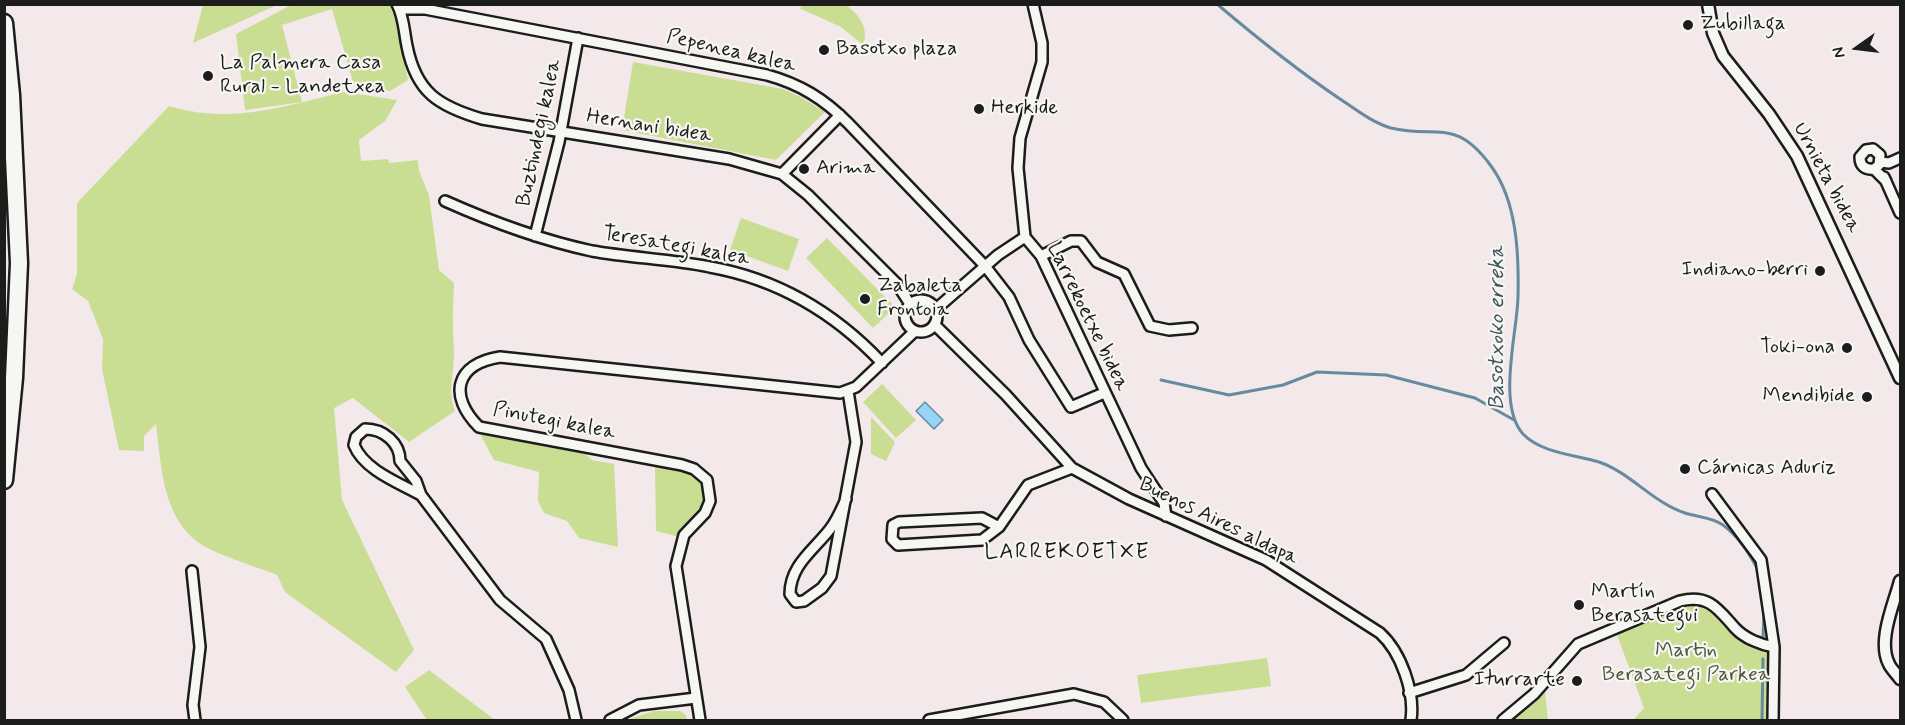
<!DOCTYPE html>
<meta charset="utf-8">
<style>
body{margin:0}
#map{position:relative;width:1905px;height:725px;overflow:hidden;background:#f4e9ea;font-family:Mynerve,sans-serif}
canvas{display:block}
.frame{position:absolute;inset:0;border:6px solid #1c1c1c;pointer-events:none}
.north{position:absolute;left:1827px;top:18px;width:60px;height:60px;-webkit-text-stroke:4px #f6f6f2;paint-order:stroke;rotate:256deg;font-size:16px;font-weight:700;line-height:24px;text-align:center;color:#1c1c1c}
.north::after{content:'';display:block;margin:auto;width:21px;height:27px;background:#1c1c1c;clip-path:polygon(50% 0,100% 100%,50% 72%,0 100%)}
</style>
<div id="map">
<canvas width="1905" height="725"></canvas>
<div class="frame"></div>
<div class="north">N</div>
</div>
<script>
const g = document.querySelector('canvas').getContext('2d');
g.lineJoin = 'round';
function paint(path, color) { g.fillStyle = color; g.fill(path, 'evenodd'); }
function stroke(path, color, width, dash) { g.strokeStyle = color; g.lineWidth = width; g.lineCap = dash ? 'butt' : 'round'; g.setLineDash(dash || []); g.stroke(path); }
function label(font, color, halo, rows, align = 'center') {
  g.font = font + ' Mynerve,sans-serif'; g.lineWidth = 4.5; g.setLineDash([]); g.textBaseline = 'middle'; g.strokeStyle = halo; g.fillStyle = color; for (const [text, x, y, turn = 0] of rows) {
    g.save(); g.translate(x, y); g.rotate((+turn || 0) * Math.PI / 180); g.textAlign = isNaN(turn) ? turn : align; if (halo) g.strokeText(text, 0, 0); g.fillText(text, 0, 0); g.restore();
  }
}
const green = new Path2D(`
 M 293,4 L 390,5 L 395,16 L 408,80 L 390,91 L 354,85 L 332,9 L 282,25 L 302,102 L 245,110 L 236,34 Z
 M 844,4 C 858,12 870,29 863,45 L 841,27 L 799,8 L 806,5 Z
 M 203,5 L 203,4 L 277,5 L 193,43 Z
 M 633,62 L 783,89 L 801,97 L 825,112 L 776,160 L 622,130 Z
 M 344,92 L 397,100 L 385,121 L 359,140 L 361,161 L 388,159 L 389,163 L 418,160 L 419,171 L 429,195 L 439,270 L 454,283 C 453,305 452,327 454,349 C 455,371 447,390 455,411 L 409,442 L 353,398 L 334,408 L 342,500 L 414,650 L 396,672 L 285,592 L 277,575 C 258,567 214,554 199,543 C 162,517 161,464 156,424 L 144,436 L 144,451 L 119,450 L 102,369 L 103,339 L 88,301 L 72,289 L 77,274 L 77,203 L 169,106 C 232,125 284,106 344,92 Z
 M 741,218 L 799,239 L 788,271 L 730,250 Z
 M 827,238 L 895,307 L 873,328 L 806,258 Z
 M 882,384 L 916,420 L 896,438 L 863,402 Z
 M 871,417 L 895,442 L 886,461 L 871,454 Z
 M 480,434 L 585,454 L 592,460 L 614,464 L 618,547 L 579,538 L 567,521 L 544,513 L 538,501 L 539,472 L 494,460 Z
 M 655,467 L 688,470 L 697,476 L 703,485 L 703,505 L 680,537 L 656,531 Z
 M 1689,602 L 1713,613 L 1727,629 L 1771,637 L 1772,720 L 1633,720 L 1644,708 L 1616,632 Z
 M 1267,658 L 1271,686 L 1141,703 L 1137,675 Z
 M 429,670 L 495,720 L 427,720 L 405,687 Z
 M 1539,687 L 1545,692 L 1548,720 L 1502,720 Z
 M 654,711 L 680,711 L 686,715 L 687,720 L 626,720 Z`);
const water = new Path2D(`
 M 925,402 L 943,420 L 934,429 L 916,411 Z`);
const stream = new Path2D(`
 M 1217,4 C 1257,38 1297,70 1340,99 C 1355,109 1373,123 1391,128 C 1438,139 1455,117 1491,166 C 1517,201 1519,254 1518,297 C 1517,334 1497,405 1523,434 C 1541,453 1576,455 1599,462 C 1631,473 1652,502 1685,513 C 1697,517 1712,517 1723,525 C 1739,537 1750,554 1759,572
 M 1161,380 L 1229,395 L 1283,385 L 1317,372 L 1386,375 L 1475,398 L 1514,420
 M 1763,638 L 1764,611
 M 1762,720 L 1763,659`);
const minor = new Path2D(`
 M 397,4 C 404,17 404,32 407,46 C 416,92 438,106 482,119 L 729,159 L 782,174 L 808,195 L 897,284 L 910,304
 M 400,9 L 425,9 L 767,75 C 800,84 824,99 848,123 L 985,266 L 1009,297 L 1029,340 L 1071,407 L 1104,393
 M 1881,162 L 1889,163 L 1900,158
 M 1874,169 L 1879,165 L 1880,155 L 1873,149 L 1866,150 L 1860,157 C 1860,166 1865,170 1874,169 L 1886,181
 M 782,174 L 840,115
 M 1884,177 L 1900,213
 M 445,201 C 492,222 541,240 592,251 C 631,258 671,259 710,267 C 777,279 835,313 882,363
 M 535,236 L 559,142 L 578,38
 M 1025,237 L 1041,256 L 1141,468 L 1164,503 L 1166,516
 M 1025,237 L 1018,168 L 1020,138 L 1042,62 L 1042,43 L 1033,4
 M 1041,256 L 1071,241 L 1081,241 L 1097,262 L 1124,274 L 1150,326 L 1169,330 L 1192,328
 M905 316a16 16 0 1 1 32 0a16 16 0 1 1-32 0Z
 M 936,309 L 998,255 L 1025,237
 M 935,325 L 1006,395 L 1072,468 L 1129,499 L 1266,560 L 1380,633 C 1401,652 1415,692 1411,720
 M 365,429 C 384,429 400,443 400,461 L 416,481 L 421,495 C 399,483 364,470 354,445 L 356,437 Z
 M 1712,494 L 1761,560 L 1774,647 L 1773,720
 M 421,495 L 500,600 L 546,639 L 569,690 L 576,720
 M 846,499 C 841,510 837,520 830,529 C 814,550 790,565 790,594 L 796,602 L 804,601 L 822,588 L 831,576 L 856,442 L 848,391
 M 999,527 L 982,518 L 899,522 L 893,525 L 892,539 L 898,545 L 982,540 L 999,527 L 1028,485 L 1072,468
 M 192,571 L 200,647 L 193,705 L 195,720
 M 1409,693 L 1466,675 L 1504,643
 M 610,720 L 639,705 L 696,698
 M 700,720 L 676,566 L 684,535 L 705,513 L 710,501 L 707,480 L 694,469 L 682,465 L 479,427 C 448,396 455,364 500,357 L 840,393 L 856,387 L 915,331
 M 929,720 L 1074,694 L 1104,702 L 1123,720
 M 1503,720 L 1534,694 L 1578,644 L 1680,601 C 1709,594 1718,609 1735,628 C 1744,638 1761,645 1774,647`);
const tertiary = new Path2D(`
 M 1708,4 L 1713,33 L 1723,56 L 1769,114 L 1797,156 L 1900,378
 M 1900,581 C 1894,604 1877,641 1889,664 C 1891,669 1897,674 1900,679`);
const motorway = new Path2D(`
 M 4,23 L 11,95 L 19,263 L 14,378 L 4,480`);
const markers = [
 [1688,25,6,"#1c1c1c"],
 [824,50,6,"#1c1c1c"],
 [208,76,6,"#1c1c1c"],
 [979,109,6,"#1c1c1c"],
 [804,169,6,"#1c1c1c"],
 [1820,271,6,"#1c1c1c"],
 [865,299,6,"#1c1c1c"],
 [1847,348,6,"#1c1c1c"],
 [1867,397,6,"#1c1c1c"],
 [1685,469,6,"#1c1c1c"],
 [1579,605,6,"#1c1c1c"],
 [1577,681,6,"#1c1c1c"]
];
const poiNames = [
 ["Zubillaga",1700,25],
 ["Basotxo plaza",836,50],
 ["La Palmera Casa",220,64],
 ["Rural - Landetxea",220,88],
 ["Herkide",991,109],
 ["Arima",816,169],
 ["Indiano-berri",1808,271,"right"],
 ["Zabaleta",877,287],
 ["Frontoia",877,311],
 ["Toki-ona",1835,348,"right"],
 ["Mendibide",1855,397,"right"],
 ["Cárnicas Aduriz",1697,469],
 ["Martín",1591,593],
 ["Berasategui",1591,617],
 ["Iturrarte",1565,681,"right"]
];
const streetNames = [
 ["Pepenea kalea",731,52,13],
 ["Hernani bidea",649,127,9],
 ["Buztindegi kalea",540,133,-78],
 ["Urnieta bidea",1826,178,62],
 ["Teresategi kalea",676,247,10],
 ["Larrekoetxe bidea",1087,317,64],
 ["Pinutegi kalea",554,422,11],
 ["Buenos Aires aldapa",1218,522,26]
];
const parkNames = [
 ["Martin",1686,652],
 ["Berasategi Parkea",1686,676]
];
const waterNames = [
 ["Basotxoko erreka",1498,328,-90]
];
const neighbourhoodNames = [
 ["LARREKOETXE",1067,553]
];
paint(green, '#c9de93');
paint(water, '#98d3f8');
stroke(water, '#668aa0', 1.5);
stroke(stream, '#668aa0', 3);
stroke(minor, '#1c1c1c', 14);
stroke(tertiary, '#1c1c1c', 15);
stroke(motorway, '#1c1c1c', 21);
stroke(minor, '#f6f6f2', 9);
stroke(tertiary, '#f6f6f2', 10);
stroke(motorway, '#f6f6f2', 16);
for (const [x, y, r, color] of markers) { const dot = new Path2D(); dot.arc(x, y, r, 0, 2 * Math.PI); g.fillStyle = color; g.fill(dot); stroke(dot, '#f6f6f2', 2); }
label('21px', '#1c1c1c', '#f6f6f2', poiNames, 'left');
label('21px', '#1c1c1c', '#f6f6f2', streetNames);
label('21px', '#505640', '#f6f6f2', parkNames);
label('italic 22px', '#41535e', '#f6f6f2', waterNames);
g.letterSpacing = '1.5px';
label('22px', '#1c1c1c', '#f6f6f2', neighbourhoodNames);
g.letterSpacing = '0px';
</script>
